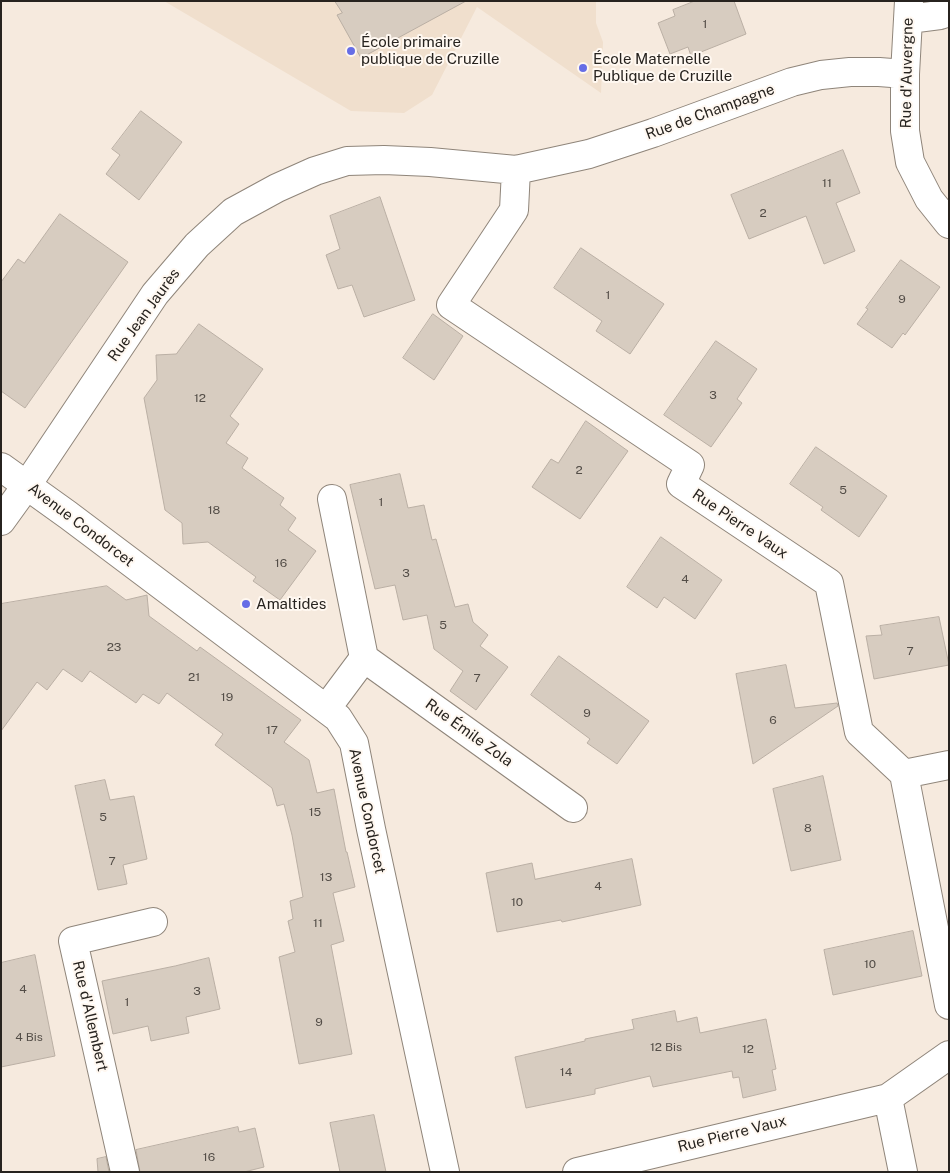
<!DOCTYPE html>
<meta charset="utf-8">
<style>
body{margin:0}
#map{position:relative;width:950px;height:1173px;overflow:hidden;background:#f6eade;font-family:"Public Sans",sans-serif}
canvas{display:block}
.frame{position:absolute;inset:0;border:2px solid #27231f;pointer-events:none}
</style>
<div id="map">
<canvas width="950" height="1173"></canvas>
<div class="frame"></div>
</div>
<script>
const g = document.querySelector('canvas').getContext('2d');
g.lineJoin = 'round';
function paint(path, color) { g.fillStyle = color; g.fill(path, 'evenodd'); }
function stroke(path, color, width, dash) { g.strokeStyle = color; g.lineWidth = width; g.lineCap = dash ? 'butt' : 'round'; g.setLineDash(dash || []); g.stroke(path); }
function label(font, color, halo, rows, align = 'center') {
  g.font = font + ' "Public Sans",sans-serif'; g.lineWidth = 4; g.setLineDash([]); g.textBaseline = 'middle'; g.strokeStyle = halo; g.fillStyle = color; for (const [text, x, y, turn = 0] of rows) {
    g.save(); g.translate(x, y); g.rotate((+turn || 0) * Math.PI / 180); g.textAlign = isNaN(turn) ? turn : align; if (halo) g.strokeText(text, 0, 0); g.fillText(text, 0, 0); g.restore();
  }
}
const built = new Path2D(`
 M 164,1 L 596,1 L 596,23 L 603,42 L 601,93 L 477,7 L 432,95 L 404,113 L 351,111 Z`);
const building = new Path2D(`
 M 335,1 L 466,1 L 361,58 L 337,15 L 342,13 Z
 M 695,1 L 734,1 L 746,34 L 691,56 L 688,47 L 670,54 L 658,23 L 675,16 L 673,10 Z
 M 141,111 L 182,142 L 139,200 L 106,174 L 120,155 L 112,149 Z
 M 843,150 L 860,193 L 836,203 L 855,251 L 824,264 L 806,216 L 749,239 L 731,195 Z
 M 380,197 L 415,300 L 364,317 L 352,285 L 338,289 L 326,255 L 340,249 L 330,216 Z
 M 60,214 L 128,262 L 25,408 L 1,391 L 1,282 L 18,259 L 24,263 Z
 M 581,248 L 664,304 L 630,354 L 596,331 L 602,321 L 554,288 Z
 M 901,260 L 940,287 L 905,335 L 903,333 L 892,348 L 857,324 L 868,309 L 866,308 Z
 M 433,314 L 463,336 L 434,380 L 403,358 Z
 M 199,324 L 263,369 L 230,416 L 239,424 L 226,443 L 248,458 L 242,468 L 284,498 L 280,505 L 296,518 L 288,530 L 316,551 L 280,600 L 253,581 L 256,577 L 208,542 L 183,544 L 182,523 L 165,510 L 144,398 L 157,380 L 156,355 L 176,354 Z
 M 716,341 L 757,369 L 737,399 L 742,403 L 711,447 L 664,415 Z
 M 586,421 L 628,451 L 580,519 L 532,487 L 551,459 L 558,463 Z
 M 816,447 L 887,496 L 859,537 L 821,510 L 823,507 L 790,484 Z
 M 400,474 L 408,508 L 424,505 L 432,540 L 436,539 L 455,607 L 468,604 L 473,622 L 488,635 L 480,646 L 508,667 L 476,710 L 450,691 L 463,671 L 434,649 L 427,615 L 403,620 L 395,585 L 375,589 L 350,485 Z
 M 661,537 L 722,580 L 695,619 L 664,597 L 657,608 L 627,587 Z
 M 107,586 L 126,600 L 147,595 L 149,616 L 197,651 L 200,647 L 301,720 L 284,742 L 309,760 L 317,793 L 334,789 L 346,852 L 347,852 L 355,887 L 333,893 L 344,941 L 331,945 L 352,1054 L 299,1064 L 279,957 L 295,952 L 288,921 L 293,919 L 290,901 L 303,897 L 292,835 L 284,804 L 277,806 L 272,788 L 215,745 L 223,734 L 167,693 L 159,704 L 143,694 L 136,703 L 90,671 L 82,682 L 63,669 L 47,690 L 37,682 L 1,731 L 1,604 Z
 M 939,617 L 949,665 L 874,679 L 866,636 L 882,635 L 880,626 Z
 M 559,656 L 649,721 L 617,764 L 587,743 L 590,739 L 531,695 Z
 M 786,665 L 795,708 L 837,703 L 838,706 L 753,764 L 736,674 Z
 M 823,776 L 841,860 L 791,871 L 773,789 Z
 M 105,780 L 110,800 L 134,796 L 147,859 L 123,865 L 127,884 L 98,890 L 75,786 Z
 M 632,859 L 641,905 L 562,922 L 561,920 L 497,932 L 486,873 L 532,863 L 535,879 Z
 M 913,931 L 922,976 L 833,995 L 824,950 Z
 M 35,955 L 55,1056 L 1,1067 L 1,963 Z
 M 209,958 L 220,1009 L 186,1017 L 189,1033 L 151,1041 L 148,1026 L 113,1034 L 102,981 L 175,966 Z
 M 675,1011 L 677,1022 L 697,1017 L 700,1033 L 766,1019 L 776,1069 L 772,1070 L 776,1090 L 743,1098 L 739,1077 L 733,1078 L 732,1071 L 653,1087 L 650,1076 L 595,1089 L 595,1094 L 526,1108 L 515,1057 L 585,1041 L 585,1039 L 634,1029 L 632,1020 Z
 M 374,1115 L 386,1172 L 340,1172 L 330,1123 Z
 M 238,1127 L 239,1132 L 255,1128 L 264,1167 L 244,1172 L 140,1172 L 136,1150 Z
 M 106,1157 L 109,1172 L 98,1172 L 97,1159 Z`);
const minor = new Path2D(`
 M 909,1 L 905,74 L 905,131 L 910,162 L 929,199 L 949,224
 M 909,19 L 940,15 L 949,12
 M 516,170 L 514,210 L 451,305 L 690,465 L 681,484 L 829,583 L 859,732 L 904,774
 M 1,467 L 68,515 L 338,718 L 354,743 L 371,829 L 445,1172
 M 332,499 L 364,658
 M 1,521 L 27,485 L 155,294 L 197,245 L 233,212 L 277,188 L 315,171 L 347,161 L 384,160 L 430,162 L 516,170 L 589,154 L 653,133 L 792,82 L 821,75 L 850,72 L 879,72 L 905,74
 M 326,709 L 364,658 L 573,808
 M 949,765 L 904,774 L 949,1005
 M 125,1172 L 73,941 L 153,922
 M 577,1172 L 888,1098
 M 903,1172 L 888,1098 L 949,1055`);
const markers = [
 [351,51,5,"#666de6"],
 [583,68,5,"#666de6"],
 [246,604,5,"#666de6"]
];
const numberNames = [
 ["1",705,24],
 ["11",827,183],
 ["2",763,213],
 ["1",608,295],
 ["9",902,299],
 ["3",713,395],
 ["12",200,398],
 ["2",579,470],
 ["5",843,490],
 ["1",381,502],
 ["18",214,510],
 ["16",281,563],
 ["3",406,573],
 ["4",685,579],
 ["5",443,625],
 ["23",114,647],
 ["7",910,651],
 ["21",194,677],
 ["7",477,678],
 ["19",227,697],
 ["9",587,713],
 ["6",773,720],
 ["17",272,730],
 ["15",315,812],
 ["5",103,817],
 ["8",808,828],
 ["7",112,861],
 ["13",326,877],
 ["4",598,886],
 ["10",517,902],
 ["11",318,923],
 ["10",870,964],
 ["4",23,989],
 ["3",197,991],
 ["1",127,1002],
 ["9",319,1022],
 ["4 Bis",29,1037],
 ["12 Bis",666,1047],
 ["12",748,1049],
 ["14",566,1072],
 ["16",209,1157]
];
const poiNames = [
 ["École primaire",361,42],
 ["publique de Cruzille",361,59],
 ["École Maternelle",593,59],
 ["Publique de Cruzille",593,76],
 ["Amaltides",256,604]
];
const streetNames = [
 ["Rue d'Auvergne",907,73,-89],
 ["Rue de Champagne",710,112,-20],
 ["Rue Jean Jaurès",144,315,-54],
 ["Rue Pierre Vaux",740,524,34],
 ["Avenue Condorcet",81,525,37],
 ["Rue Émile Zola",469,733,36],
 ["Avenue Condorcet",367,811,78],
 ["Rue d'Allembert",90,1016,77],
 ["Rue Pierre Vaux",732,1134,-14]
];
paint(built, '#f0dfcd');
paint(building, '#d7ccc0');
stroke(building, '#baafa4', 1);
stroke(minor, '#8f857a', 30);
stroke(minor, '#fff', 28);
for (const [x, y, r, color] of markers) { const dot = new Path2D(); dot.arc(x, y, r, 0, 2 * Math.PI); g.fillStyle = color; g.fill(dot); stroke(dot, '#fff8f1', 2); }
label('12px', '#534d47', null, numberNames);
label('15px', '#27231f', '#fff8f1', poiNames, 'left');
label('15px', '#27231f', '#fff8f1', streetNames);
</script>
